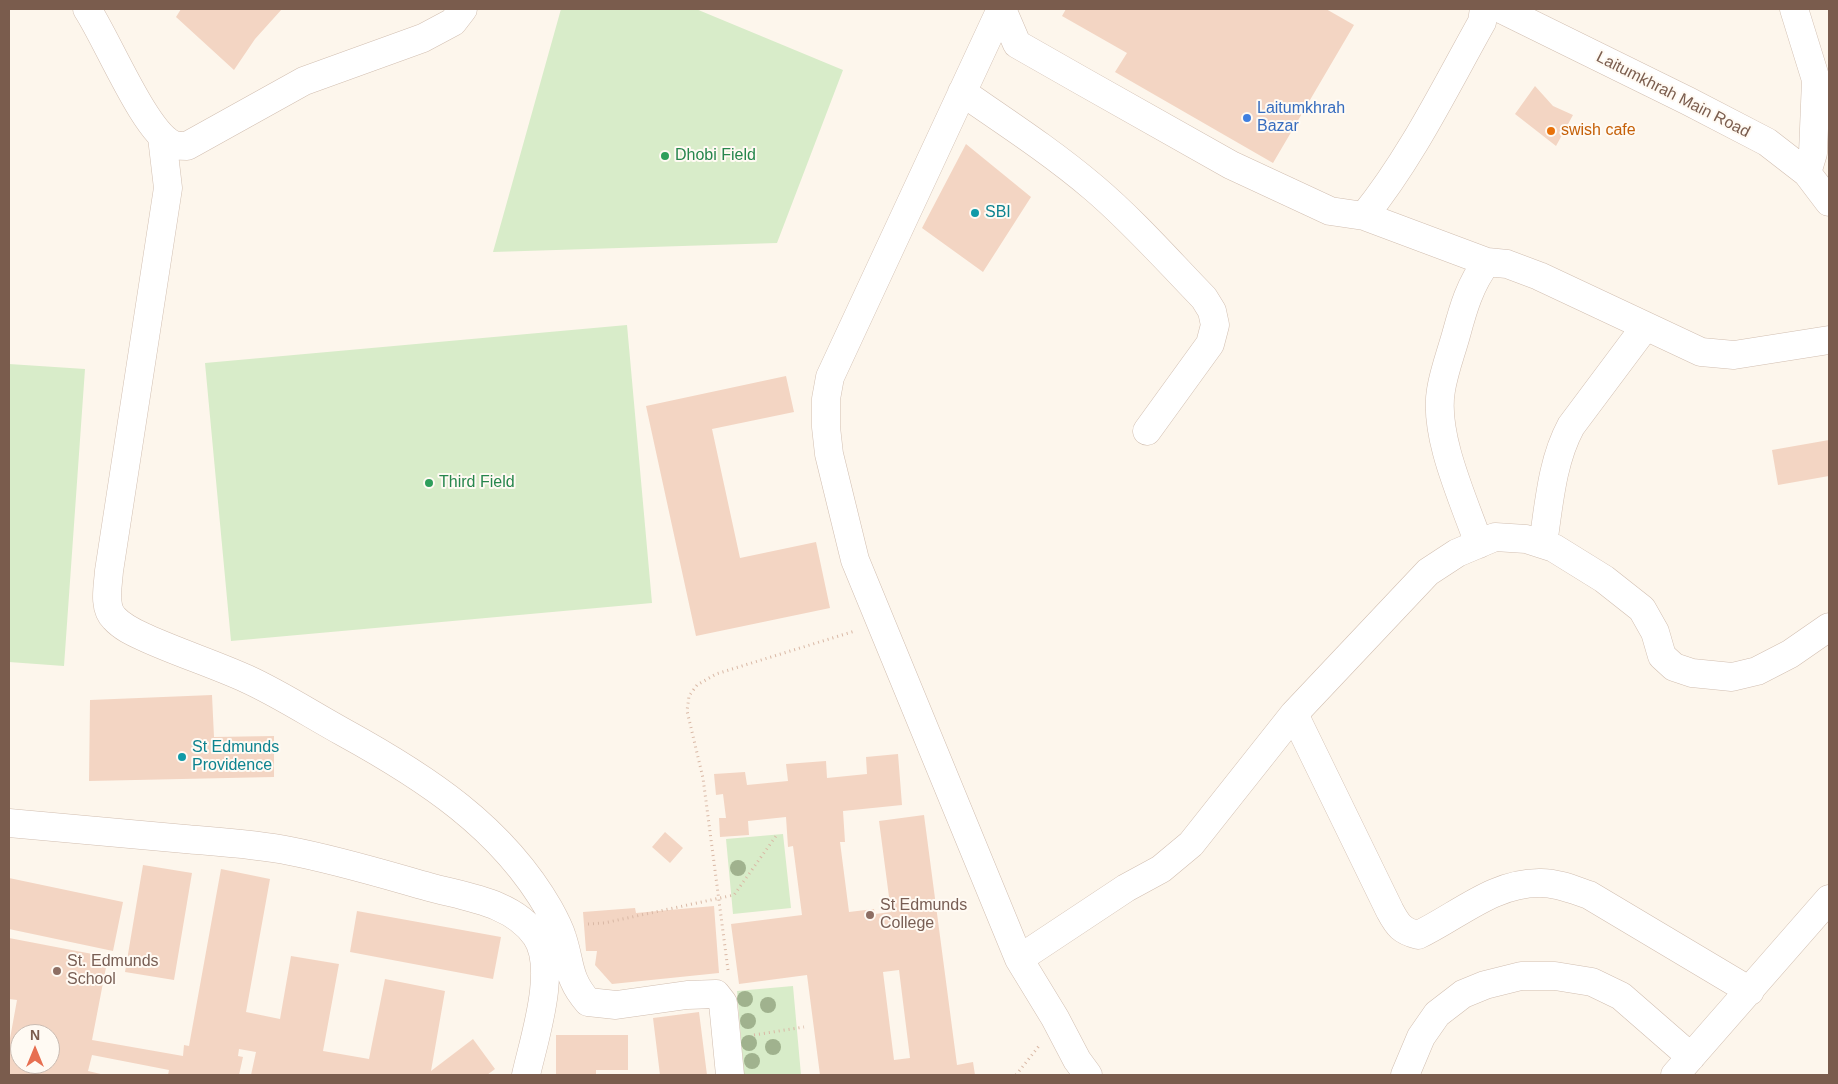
<!DOCTYPE html>
<style>
body{margin:0}
#map{position:relative;width:1838px;height:1084px;overflow:hidden;background:#fdf6ec;font-family:Helvetica,sans-serif}
canvas{display:block}
.frame{position:absolute;inset:0;border:10px solid #7a5c4d;pointer-events:none}
.north{position:absolute;left:10px;top:1024px;width:50px;height:50px;box-sizing:border-box;background:#fffaf3;border:1px solid #cabbb1;border-radius:50%;rotate:0deg;font-size:14px;font-weight:700;line-height:20px;text-align:center;color:#7a5c4d}
.north::after{content:'';display:block;margin:auto;width:18px;height:22px;background:#e76f51;clip-path:polygon(50% 0,100% 100%,50% 72%,0 100%)}
</style>
<div id="map">
<canvas width="1838" height="1084"></canvas>
<div class="frame"></div>
<div class="north">N</div>
</div>
<script>
const g = document.querySelector('canvas').getContext('2d');
g.lineJoin = 'round';
function paint(path, color) { g.fillStyle = color; g.fill(path, 'evenodd'); }
function stroke(path, color, width, dash) { g.strokeStyle = color; g.lineWidth = width; g.lineCap = dash ? 'butt' : 'round'; g.setLineDash(dash || []); g.stroke(path); }
function label(font, color, halo, rows, align = 'center') {
  g.font = font + ' Helvetica,sans-serif'; g.lineWidth = 4; g.setLineDash([]); g.textBaseline = 'middle'; g.strokeStyle = halo; g.fillStyle = color; for (const [text, x, y, turn = 0] of rows) {
    g.save(); g.translate(x, y); g.rotate((+turn || 0) * Math.PI / 180); g.textAlign = isNaN(turn) ? turn : align; if (halo) g.strokeText(text, 0, 0); g.fillText(text, 0, 0); g.restore();
  }
}
const green = new Path2D(`
 M 561,9 L 696,9 L 843,70 L 777,243 L 493,252 Z
 M 627,325 L 652,603 L 231,641 L 205,363 Z
 M 9,364 L 85,369 L 64,666 L 9,662 Z
 M 783,834 L 791,908 L 733,914 L 726,839 Z
 M 793,986 L 801,1075 L 744,1075 L 737,991 Z`);
const building = new Path2D(`
 M 181,9 L 282,9 L 255,39 L 234,70 L 176,17 Z
 M 1066,9 L 1326,9 L 1354,25 L 1273,163 L 1115,72 L 1127,53 L 1062,16 Z
 M 1535,86 L 1553,106 L 1573,115 L 1556,146 L 1515,114 Z
 M 966,144 L 1031,197 L 983,272 L 922,228 Z
 M 786,376 L 794,412 L 712,429 L 740,558 L 816,542 L 830,608 L 696,636 L 646,406 Z
 M 1829,440 L 1829,476 L 1778,485 L 1772,450 Z
 M 212,695 L 214,737 L 274,736 L 274,777 L 89,781 L 90,700 Z
 M 898,754 L 902,805 L 843,811 L 845,842 L 840,842 L 849,912 L 874,909 L 875,914 L 891,912 L 879,821 L 924,815 L 957,1065 L 973,1062 L 975,1075 L 820,1075 L 807,975 L 739,984 L 731,924 L 802,915 L 793,846 L 788,847 L 786,817 L 748,821 L 749,835 L 720,837 L 719,818 L 726,818 L 723,794 L 716,795 L 714,774 L 745,772 L 747,785 L 788,781 L 786,764 L 826,761 L 827,778 L 867,774 L 866,757 ZM 899,970 L 910,1058 L 894,1060 L 883,972 Z
 M 665,832 L 683,848 L 670,863 L 652,847 Z
 M 143,865 L 192,873 L 174,980 L 125,972 Z
 M 221,869 L 270,879 L 246,1012 L 280,1019 L 291,956 L 339,964 L 323,1051 L 369,1059 L 385,979 L 445,991 L 431,1071 L 473,1039 L 495,1069 L 487,1075 L 251,1075 L 256,1052 L 239,1049 L 238,1056 L 243,1057 L 239,1075 L 168,1075 L 169,1070 L 92,1055 L 88,1071 L 105,1075 L 9,1075 L 9,1044 L 17,1000 L 9,999 L 9,938 L 108,957 L 92,1040 L 183,1056 L 184,1045 L 189,1046 ZM 20,1034 L 50,1034 L 50,1064 L 20,1064 Z
 M 9,878 L 123,902 L 113,951 L 9,929 Z
 M 714,906 L 719,973 L 612,984 L 595,965 L 597,951 L 586,951 L 583,912 L 635,908 L 636,913 Z
 M 357,911 L 501,937 L 493,979 L 350,952 Z
 M 699,1012 L 707,1075 L 660,1075 L 653,1018 Z
 M 556,1035 L 628,1035 L 628,1070 L 596,1070 L 596,1075 L 556,1075 Z`);
const path = new Path2D(`
 M 588,924 L 604,923 L 734,895 L 776,836
 M 728,970 L 703,778 L 687,711 L 689,696 L 697,685 L 716,674 L 855,631
 M 754,1035 L 804,1027
 M 1016,1075 L 1039,1046`);
const minor = new Path2D(`
 M 87,9 C 107,39 144,130 172,144 C 176,146 183,146 187,146 L 304,81 L 423,38 L 453,22 L 463,9
 M 1001,9 L 830,377 L 826,399 L 826,427 L 829,454 L 855,560 L 1019,959 L 1055,1018 L 1077,1060 L 1088,1075
 M 1002,9 L 1017,44 L 1082,81 L 1231,165 L 1330,211 L 1364,216 C 1411,158 1445,88 1482,22 L 1484,9
 M 1501,9 L 1688,101 L 1767,142 L 1807,173 L 1829,202
 M 1794,9 L 1816,80 L 1813,153 L 1807,173
 M 962,92 C 1007,123 1053,153 1094,188 C 1134,222 1168,261 1204,298 L 1212,311 L 1215,325 L 1210,344 L 1147,431
 M 162,137 L 168,188 L 109,571 C 108,586 103,607 114,618 C 123,628 135,633 146,638 C 179,653 214,664 247,679 C 280,694 312,715 343,732 C 425,777 502,827 549,909 C 554,918 559,927 562,937 C 571,964 567,978 588,1002 L 616,1005 L 687,995 L 716,994 L 723,1003 L 730,1075
 M 1364,216 L 1487,262
 M 1479,544 C 1464,501 1433,435 1441,390 C 1444,371 1451,353 1456,335 C 1463,309 1470,284 1487,262 L 1507,264 L 1539,276 L 1701,352 L 1734,355 L 1829,340
 M 1543,544 C 1549,504 1552,461 1571,426 L 1645,327
 M 1294,714 L 1390,911 C 1398,926 1402,931 1418,935 C 1458,916 1494,882 1541,883 C 1558,883 1574,890 1589,895 L 1750,991
 M 9,823 C 68,828 126,834 185,839 C 220,842 256,844 290,851 C 337,860 383,874 429,887 C 465,897 513,902 536,936 C 558,968 534,1039 526,1075
 M 1019,959 L 1126,888 L 1161,869 L 1191,844 L 1294,714 L 1428,572 L 1457,553 L 1495,537 L 1526,539 L 1554,548 L 1604,579 L 1642,609 L 1655,632 L 1662,656 L 1674,667 L 1692,673 L 1732,677 L 1757,671 L 1790,654 L 1829,627
 M 1405,1075 L 1421,1037 L 1437,1014 L 1463,994 L 1485,985 L 1521,976 L 1555,976 L 1592,982 L 1621,996 L 1691,1057
 M 1675,1075 L 1829,899`);
const trees = [
 [738,868],
 [745,999],
 [768,1005],
 [748,1021],
 [749,1043],
 [773,1047],
 [752,1061]
];
const markers = [
 [1247,118,5,"#3f7fe0"],
 [1551,131,5,"#e8710a"],
 [665,156,5,"#2e9e5b"],
 [975,213,5,"#0f9aa8"],
 [429,483,5,"#2e9e5b"],
 [182,757,5,"#0f9aa8"],
 [870,915,5,"#8d6e63"],
 [57,971,5,"#8d6e63"]
];
const streetNames = [
 ["Laitumkhrah Main Road",1673,95,27]
];
const shopNames = [
 ["Laitumkhrah",1257,109],
 ["Bazar",1257,127]
];
const foodNames = [
 ["swish cafe",1561,131]
];
const leisureNames = [
 ["Dhobi Field",675,156],
 ["Third Field",439,483]
];
const cultureNames = [
 ["SBI",985,213],
 ["St Edmunds",192,748],
 ["Providence",192,766]
];
const educationNames = [
 ["St Edmunds",880,906],
 ["College",880,924],
 ["St. Edmunds",67,962],
 ["School",67,980]
];
paint(green, '#d8ecc9');
paint(building, '#f3d5c3');
stroke(minor, '#d1beb0', 29);
stroke(path, '#d9b8a5', 3, [1, 4]);
stroke(minor, '#fff', 28);
g.fillStyle = '#a0b28e';
for (const [x, y] of trees) { g.beginPath(); g.arc(x, y, 8, 0, 2 * Math.PI); g.fill(); }
for (const [x, y, r, color] of markers) { const dot = new Path2D(); dot.arc(x, y, r, 0, 2 * Math.PI); g.fillStyle = color; g.fill(dot); stroke(dot, '#fffaf3', 2); }
label('16px', '#7a5c4d', '#fffaf3', streetNames);
label('16px', '#366cbe', '#fffaf3', shopNames, 'left');
label('16px', '#c56008', '#fffaf3', foodNames, 'left');
label('16px', '#27864d', '#fffaf3', leisureNames, 'left');
label('16px', '#0d838f', '#fffaf3', cultureNames, 'left');
label('16px', '#785e54', '#fffaf3', educationNames, 'left');
</script>
